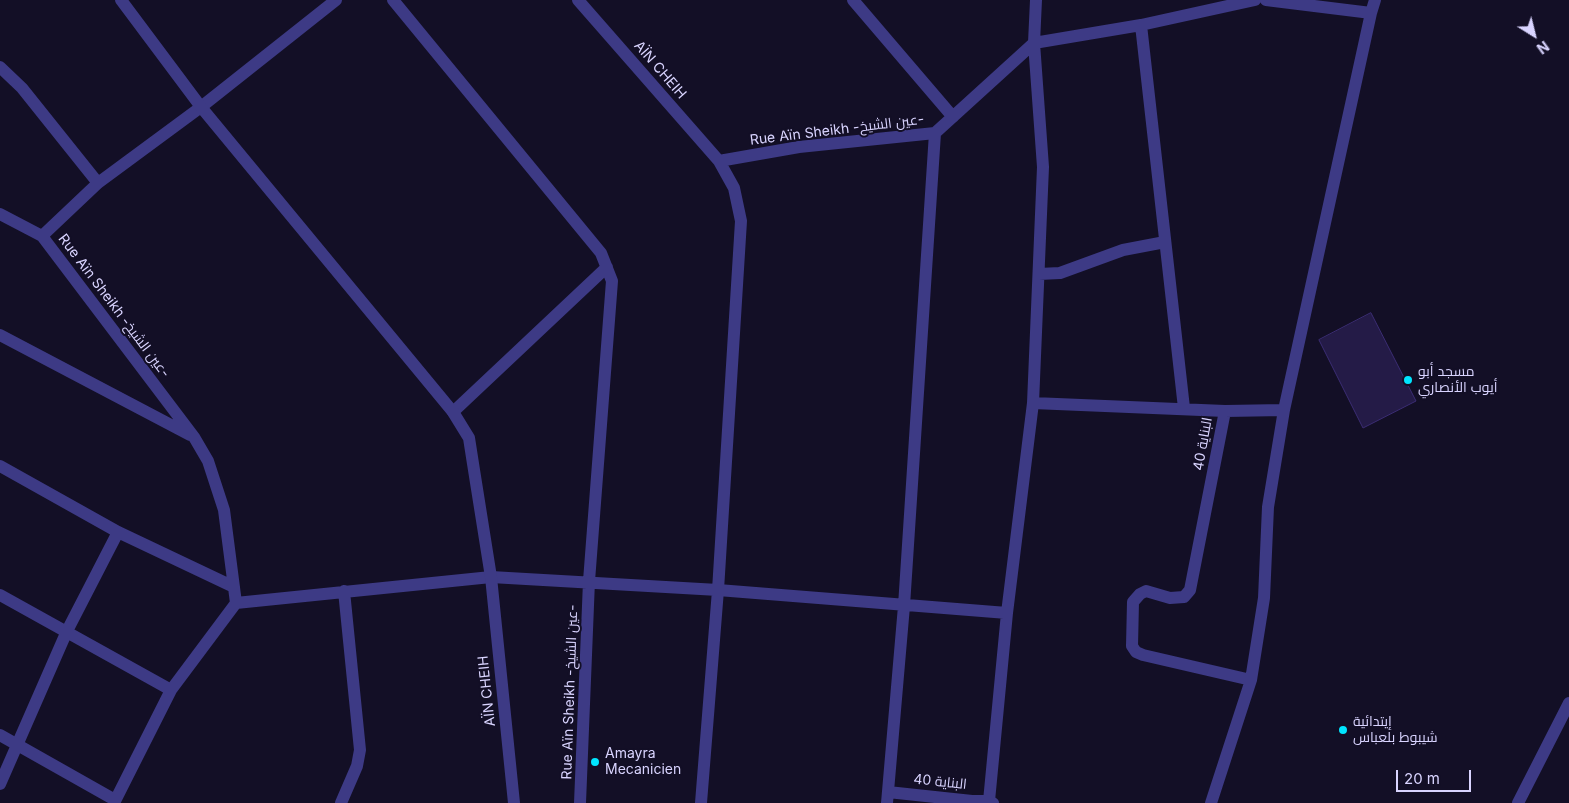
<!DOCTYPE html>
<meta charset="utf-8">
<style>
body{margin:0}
#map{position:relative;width:1569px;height:803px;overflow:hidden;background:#130f26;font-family:Inter,sans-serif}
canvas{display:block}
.north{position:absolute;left:1509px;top:10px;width:50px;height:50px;-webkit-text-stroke:4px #130f26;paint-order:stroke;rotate:144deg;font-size:14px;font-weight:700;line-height:20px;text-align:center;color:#d9d4ff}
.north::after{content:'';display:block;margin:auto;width:18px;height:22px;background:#d9d4ff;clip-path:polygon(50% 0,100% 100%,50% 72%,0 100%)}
.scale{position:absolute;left:1396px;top:770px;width:75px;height:22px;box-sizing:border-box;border:2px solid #d9d4ff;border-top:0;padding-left:6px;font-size:15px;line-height:18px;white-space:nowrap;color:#d9d4ff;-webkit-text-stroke:4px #130f26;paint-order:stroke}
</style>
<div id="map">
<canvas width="1569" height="803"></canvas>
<div class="north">N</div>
<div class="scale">20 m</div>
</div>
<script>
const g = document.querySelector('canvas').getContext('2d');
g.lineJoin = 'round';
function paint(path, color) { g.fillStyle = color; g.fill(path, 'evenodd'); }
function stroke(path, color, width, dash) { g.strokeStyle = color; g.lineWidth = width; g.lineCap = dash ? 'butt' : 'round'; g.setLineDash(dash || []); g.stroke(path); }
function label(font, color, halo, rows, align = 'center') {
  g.font = font + ' Inter,Cairo,sans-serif'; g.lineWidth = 4; g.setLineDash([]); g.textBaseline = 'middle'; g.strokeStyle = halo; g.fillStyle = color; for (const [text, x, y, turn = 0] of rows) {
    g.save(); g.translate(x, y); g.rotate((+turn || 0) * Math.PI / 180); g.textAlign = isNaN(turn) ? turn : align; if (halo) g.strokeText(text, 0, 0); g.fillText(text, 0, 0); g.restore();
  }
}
const building = new Path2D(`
 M 1371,313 L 1416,401 L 1363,428 L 1319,340 Z`);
const minor = new Path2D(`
 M 393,0 L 601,253 L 612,281 L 589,581 L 580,803
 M 578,0 L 719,161 L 734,188 L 741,221 L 718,590 L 701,803
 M 853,0 L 953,117
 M 1266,0 L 1371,13
 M 1141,25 L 1184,408
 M 1034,43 L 1141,25 L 1255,0
 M 0,67 L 22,88 L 98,183
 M 719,161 L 799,147 L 935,133 L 1034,43
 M 0,214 L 42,236 L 194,437 L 208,461 L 224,510 L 236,603
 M 42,236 L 98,183 L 201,107 L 336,0
 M 1039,274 L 1060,273 L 1123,250 L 1165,242
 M 0,335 L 190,435
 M 1033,403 L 1225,411 L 1284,410 L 1371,13 L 1375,0
 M 1225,411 L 1190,590 L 1184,597 L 1170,598 L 1146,591 L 1140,594 L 1133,602 L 1132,646 L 1136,652 L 1143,655 L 1251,680
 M 453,412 L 607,267
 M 0,466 L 118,532 L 234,587
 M 0,595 L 171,690
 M 0,735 L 115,800
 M 0,784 L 67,631 L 118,532
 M 888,792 L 972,801 L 989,801 L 993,803
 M 989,801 L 1007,613 L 1033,403 L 1043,167 L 1034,43 L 1036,0
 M 114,803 L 171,690 L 236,603 L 491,577 L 718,590 L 1007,613
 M 341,803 L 357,766 L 360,750 L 344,591
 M 887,803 L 904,606 L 935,133
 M 1211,803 L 1251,680 L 1264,598 L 1268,507 L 1284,410
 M 1518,803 L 1569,703`);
const tertiary = new Path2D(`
 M 121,0 L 201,107 L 453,412 L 469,438 L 474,470 L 491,577 L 514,803`);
const markers = [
 [1408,380,5,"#00e5ff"],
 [1343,730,5,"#00e5ff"],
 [595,762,5,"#00e5ff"]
];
const streetNames = [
 ["AÏN CHEIH",660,70,49],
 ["Rue Aïn Sheikh -عين الشيخ-",837,130,-7],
 ["Rue Aïn Sheikh -عين الشيخ-",114,306,53],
 ["البناية 40",1203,444,-80],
 ["AÏN CHEIH",487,691,-96],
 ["Rue Aïn Sheikh -عين الشيخ-",570,692,-88],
 ["البناية 40",940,782,6]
];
const poiNames = [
 ["مسجد أبو",1418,372],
 ["أيوب الأنصاري",1418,388],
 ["إيتدائية",1353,722],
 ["شيبوط بلعباس",1353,738],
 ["Amayra",605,754],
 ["Mecanicien",605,770]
];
paint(building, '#241b47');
stroke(building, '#3b2d73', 1);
stroke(minor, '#3d3a85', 12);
stroke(tertiary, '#3d3a85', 12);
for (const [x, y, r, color] of markers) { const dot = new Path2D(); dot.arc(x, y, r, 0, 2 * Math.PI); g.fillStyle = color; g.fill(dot); stroke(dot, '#130f26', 2); }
label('14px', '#d9d4ff', '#130f26', streetNames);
label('14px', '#d9d4ff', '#130f26', poiNames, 'left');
</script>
